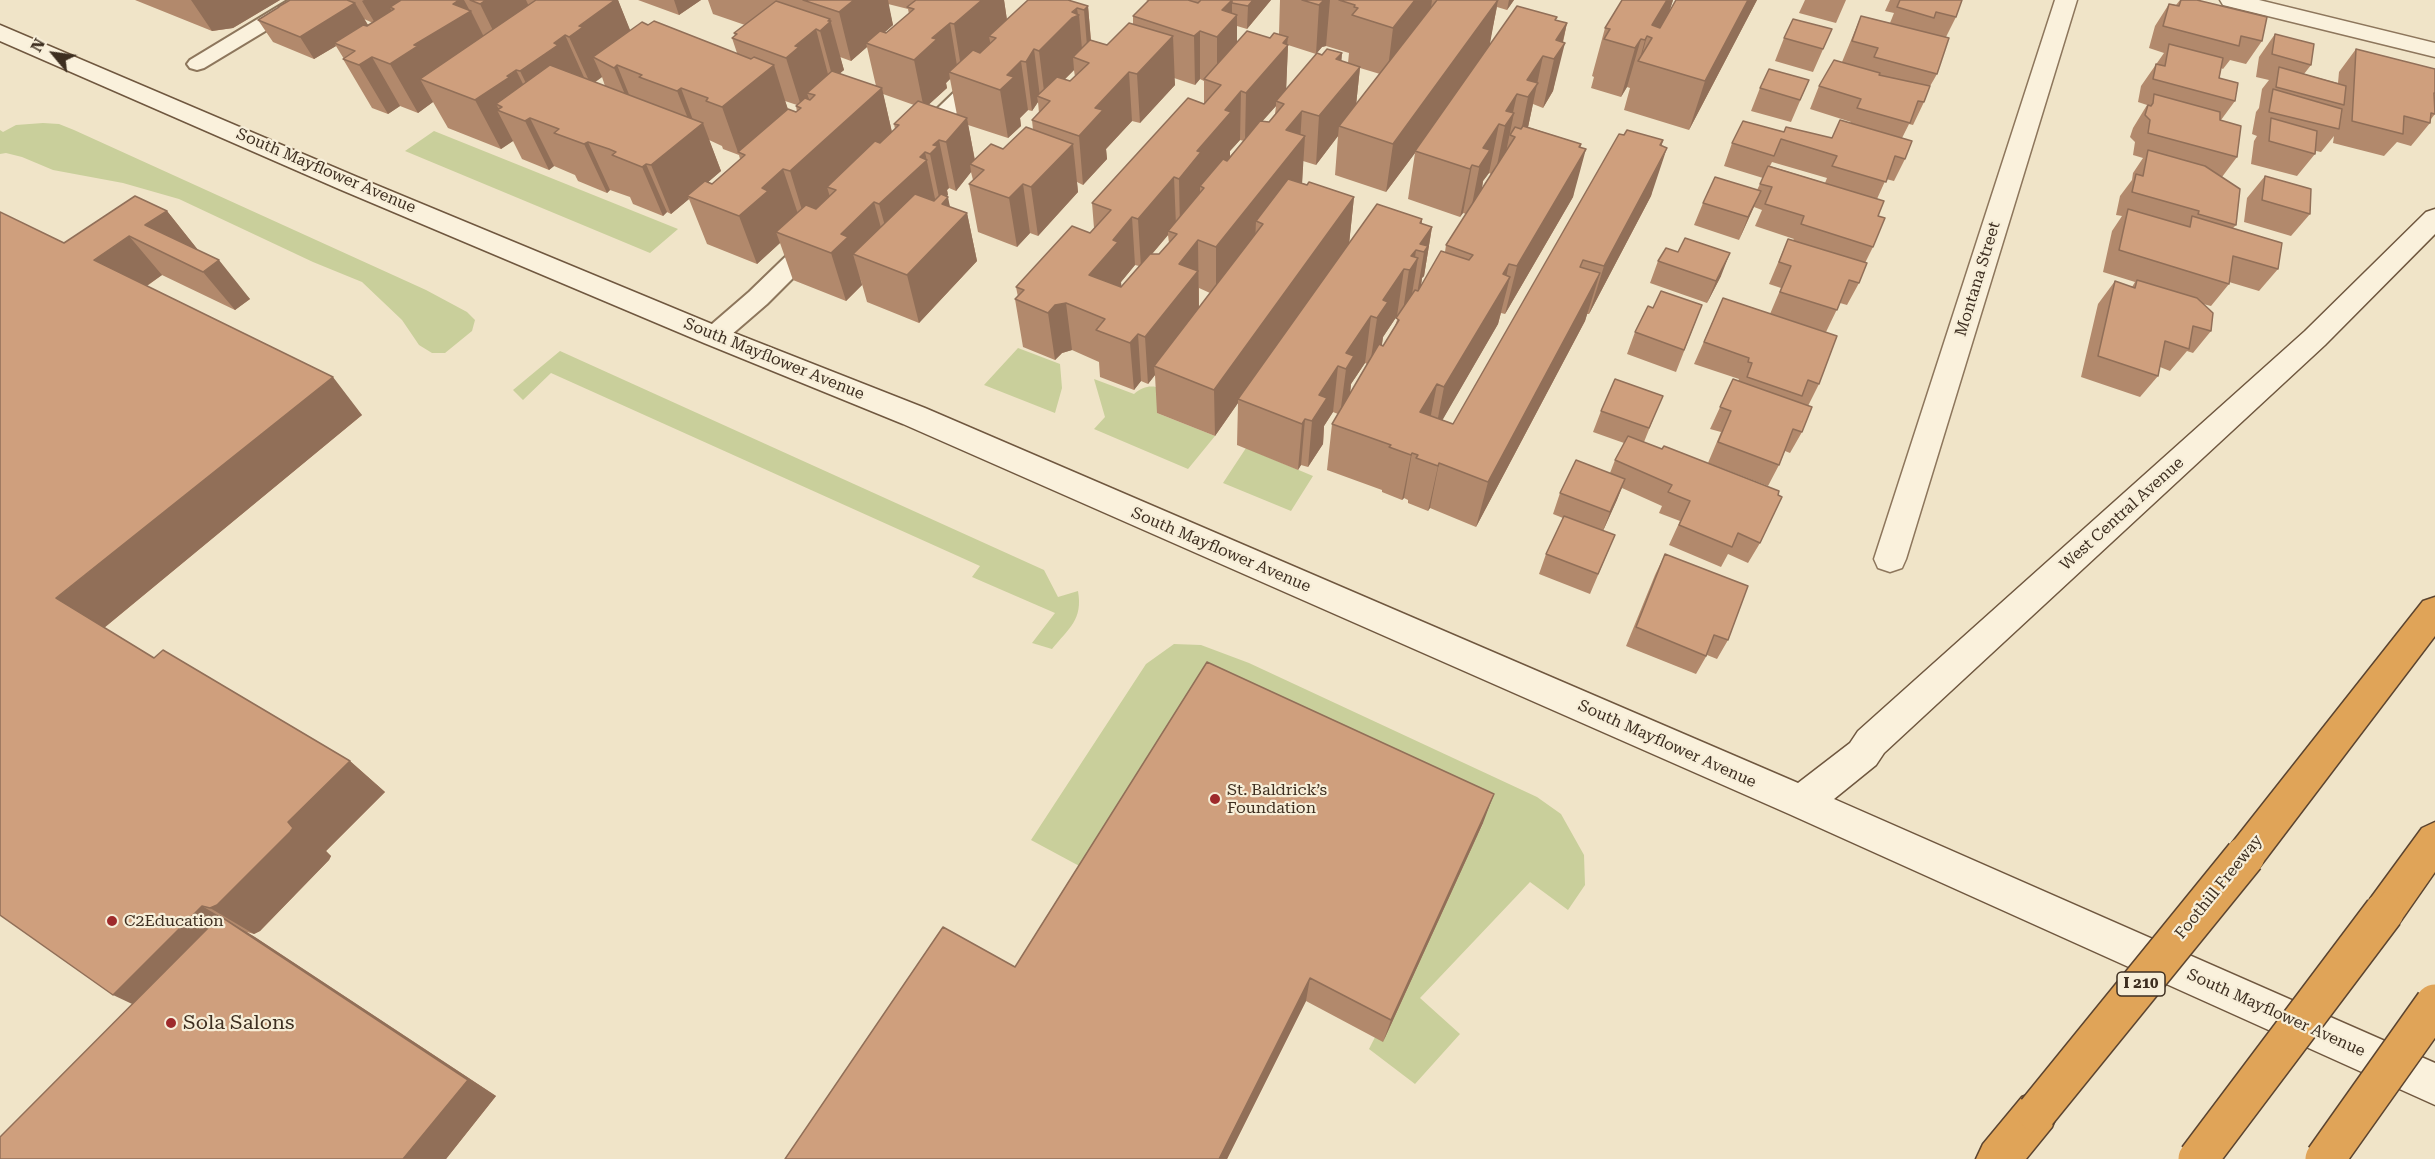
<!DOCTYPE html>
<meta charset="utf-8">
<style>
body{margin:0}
#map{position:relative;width:2435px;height:1159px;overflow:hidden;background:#f0e4c8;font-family:"Roboto Serif",serif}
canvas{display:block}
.north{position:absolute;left:24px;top:24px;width:60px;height:60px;-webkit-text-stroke:4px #f7eed8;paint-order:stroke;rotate:299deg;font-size:16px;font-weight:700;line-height:24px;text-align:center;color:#3d2e20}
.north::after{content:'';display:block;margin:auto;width:21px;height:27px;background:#3d2e20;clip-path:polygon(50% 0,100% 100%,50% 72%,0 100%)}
</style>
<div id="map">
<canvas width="2435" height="1159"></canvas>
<div class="north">N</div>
</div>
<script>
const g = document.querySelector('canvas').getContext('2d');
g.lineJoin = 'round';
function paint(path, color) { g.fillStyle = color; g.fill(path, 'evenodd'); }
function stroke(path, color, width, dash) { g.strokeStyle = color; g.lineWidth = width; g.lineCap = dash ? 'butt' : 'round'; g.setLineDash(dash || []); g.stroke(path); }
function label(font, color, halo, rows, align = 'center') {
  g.font = font + ' "Roboto Serif",serif'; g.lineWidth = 4.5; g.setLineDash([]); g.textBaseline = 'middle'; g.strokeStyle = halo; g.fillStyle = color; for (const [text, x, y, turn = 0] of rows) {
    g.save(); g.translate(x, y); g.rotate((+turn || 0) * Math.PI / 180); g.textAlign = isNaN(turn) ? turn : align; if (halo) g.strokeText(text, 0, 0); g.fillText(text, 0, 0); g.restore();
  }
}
const green = new Path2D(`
 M 43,123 L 59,124 L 74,130 L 426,290 L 467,312 L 475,320 L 472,331 L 445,353 L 432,353 L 419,345 L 402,320 L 362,282 L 313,262 L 179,199 L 123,183 L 53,170 L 22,157 L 6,153 L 0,154 L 0,130 L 3,132 L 16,125 Z
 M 434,131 L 678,229 L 650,253 L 405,151 Z
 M 1018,348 L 1060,364 L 1062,388 L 1055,413 L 984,385 Z
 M 560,351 L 1044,570 L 1058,597 L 1078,591 C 1083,620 1069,628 1052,649 L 1032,643 L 1055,613 L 972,577 L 980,566 L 551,373 L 523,400 L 513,390 Z
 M 1094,379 L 1134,394 C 1147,383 1156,386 1172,392 L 1157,413 L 1215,436 L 1188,469 L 1094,429 L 1105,417 Z
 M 1246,448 L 1313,476 L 1291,511 L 1223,483 Z
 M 1174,644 L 1201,645 L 1249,663 L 1537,797 L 1561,814 L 1584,855 L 1585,885 L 1568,910 L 1530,882 L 1420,998 L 1460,1034 L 1415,1084 L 1369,1049 L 1483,824 L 1096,875 L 1031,840 L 1146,664 Z`);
const lane = new Path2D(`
 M 289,0 L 313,0 L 310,4 L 204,68 L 197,70 L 190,68 L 187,64 L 190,60 Z
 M 982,70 L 989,72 L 992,76 L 989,80 L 927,144 L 919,146 L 911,144 L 908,139 L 911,134 L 975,72 Z
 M 816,233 L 824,235 L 828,241 L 824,247 L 767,304 L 723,342 L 714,345 L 705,342 L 702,336 L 705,330 L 749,292 L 808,235 Z`);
const street = new Path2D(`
 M 2055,0 L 2077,0 L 1906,559 L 1902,568 L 1890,572 L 1878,568 L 1874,559 Z
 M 2220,0 L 2259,0 L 2435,43 L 2435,57 L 2223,5 Z`);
const secondary = new Path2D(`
 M 0,25 L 357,177 L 724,329 L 925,408 L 1798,783 L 1850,743 L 1858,731 L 2305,331 L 2426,212 L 2435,209 L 2435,234 L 2325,345 L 1884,753 L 1876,765 L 1834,799 L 2435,1063 L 2435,1105 L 1789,814 L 903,424 L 704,343 L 339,189 L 0,41 Z`);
const highway = new Path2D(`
 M 2435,597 L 2435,636 L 2258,869 L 2245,874 L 2232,869 L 2226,856 L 2232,843 L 2423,601 Z
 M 2435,822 L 2435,872 L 2398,925 L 2384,931 L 2370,925 L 2365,912 L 2370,899 L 2422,828 Z
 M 2037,1091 L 2052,1097 L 2058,1112 L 2052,1127 L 2026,1159 L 1976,1159 L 1983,1144 L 2022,1097 Z`);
const highwayBridge = new Path2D(`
 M 2037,1112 L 2245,856
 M 2198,1159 L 2384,912
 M 2325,1159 L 2435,1004`);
const wall = new Path2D(`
 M 135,0 L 280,0 L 233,28 L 212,31 Z
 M 290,0 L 618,0 L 630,31 L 737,53 L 732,38 L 735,36 L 734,33 L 745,25 L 713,14 L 708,0 L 1004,0 L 1007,20 L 1088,6 L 1091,40 L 1107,45 L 1133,24 L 1133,16 L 1148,1 L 1146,0 L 1190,1 L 1190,0 L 1271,0 L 1247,29 L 1237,26 L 1237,42 L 1270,38 L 1279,34 L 1280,0 L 1514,0 L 1507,10 L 1497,7 L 1489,45 L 1556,20 L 1567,23 L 1553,91 L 1543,108 L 1533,104 L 1528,127 L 1581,144 L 1573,197 L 1505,314 L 1501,313 L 1498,324 L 1442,420 L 1453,424 L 1663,140 L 1651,196 L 1589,314 L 1587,314 L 1585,321 L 1476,527 L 1430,508 L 1428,511 L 1408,503 L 1408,500 L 1404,498 L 1402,500 L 1382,492 L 1382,490 L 1327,470 L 1332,424 L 1338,414 L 1333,412 L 1324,426 L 1323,444 L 1308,467 L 1301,465 L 1298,470 L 1237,445 L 1238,403 L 1215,436 L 1157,413 L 1155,375 L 1148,384 L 1141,381 L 1134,390 L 1100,377 L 1099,362 L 1072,350 L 1062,353 L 1055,360 L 1023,347 L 1015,299 L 1018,297 L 1016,287 L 1090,233 L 1094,228 L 1092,203 L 1204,104 L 1204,81 L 1200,79 L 1195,85 L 1174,78 L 1175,85 L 1140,123 L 1132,121 L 1106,149 L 1107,159 L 1083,185 L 1077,182 L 1078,192 L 1038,236 L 1030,233 L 1017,247 L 978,232 L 969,184 L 973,180 L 971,172 L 956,191 L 949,188 L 947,190 L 948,195 L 946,196 L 950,207 L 967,213 L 977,261 L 919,323 L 867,302 L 860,277 L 862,285 L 846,301 L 793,280 L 780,243 L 757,264 L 707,244 L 689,199 L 671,214 L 667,212 L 663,216 L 633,204 L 630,197 L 610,190 L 607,193 L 578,181 L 575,175 L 554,166 L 549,170 L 522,159 L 513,141 L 501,149 L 448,128 L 433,102 L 418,113 L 400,106 L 388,114 L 372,108 L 343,59 L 344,59 L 336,46 L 314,59 L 273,42 L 258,20 L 279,8 L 278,7 ZM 888,4 L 908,9 L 909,14 L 886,33 L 885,32 L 893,25 ZM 364,19 L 373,23 L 368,25 ZM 1288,45 L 1316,54 L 1322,47 L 1326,46 L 1349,53 L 1348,63 L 1341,61 L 1342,53 L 1322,55 L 1286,89 ZM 867,47 L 876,86 L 839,74 L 844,70 L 840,57 L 851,61 ZM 1360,68 L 1380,74 L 1356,105 ZM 1074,70 L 1075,77 L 1070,81 L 1065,79 ZM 602,77 L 605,86 L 595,82 ZM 950,79 L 957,115 L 928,105 L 947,88 L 946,83 ZM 883,94 L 914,105 L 894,124 L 895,129 L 892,132 ZM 785,101 L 797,105 L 796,106 L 797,112 L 796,112 L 788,109 ZM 1038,102 L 1039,113 L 1032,120 L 1033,130 L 1003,149 L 975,160 L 968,125 L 1008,138 L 1021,126 L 1020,118 L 1028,110 L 1032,111 ZM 1276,106 L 1275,114 L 1269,122 L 1262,121 ZM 1338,136 L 1335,175 L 1386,192 L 1415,153 L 1408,199 L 1460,217 L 1463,213 L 1466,214 L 1446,245 L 1445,252 L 1421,285 L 1422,278 L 1424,276 L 1432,227 L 1422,224 L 1422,219 L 1349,243 L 1354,197 L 1302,183 L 1303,161 L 1316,165 ZM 709,140 L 722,146 L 723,149 L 739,155 L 740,159 L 712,184 L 708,182 L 721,171 ZM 1240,140 L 1244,141 L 1230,156 L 1230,151 ZM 1489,173 L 1491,174 L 1482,189 L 1483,181 ZM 1168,235 L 1169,243 L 1159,254 L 1152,254 ZM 1135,265 L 1139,266 L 1121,287 L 1121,282 ZM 1199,288 L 1210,293 L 1199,308 ZM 1397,316 L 1398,317 L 1395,326 L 1383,346 L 1382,345 L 1383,337 ZM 1365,363 L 1367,364 L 1350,394 L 1351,384 Z
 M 638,0 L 701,0 L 679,15 Z
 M 1673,0 L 1669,12 L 1676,0 L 1757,0 L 1689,130 L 1624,110 L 1630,88 L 1627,87 L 1621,97 L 1591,88 L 1594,77 L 1592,76 L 1605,28 Z
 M 1805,0 L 1846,0 L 1836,23 L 1799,13 Z
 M 1890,0 L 1962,0 L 1956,17 L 1946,37 L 1937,74 L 1929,88 L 1924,102 L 1913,125 L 1909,124 L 1902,138 L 1905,159 L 1894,181 L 1886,179 L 1877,199 L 1878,216 L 1873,247 L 1865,263 L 1859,283 L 1847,305 L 1840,303 L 1826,332 L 1770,314 L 1781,288 L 1769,284 L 1788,239 L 1793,240 L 1794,239 L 1755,226 L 1762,210 L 1754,207 L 1739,240 L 1694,225 L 1703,203 L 1757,190 L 1763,178 L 1724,166 L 1732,143 L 1784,132 L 1832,138 L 1840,120 L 1850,123 L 1851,122 L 1810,109 L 1819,86 L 1842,62 L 1861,16 L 1890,23 L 1894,13 L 1885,11 ZM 1772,162 L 1827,178 L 1825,183 L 1770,166 Z
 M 2180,0 L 2197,0 L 2262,41 L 2246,64 L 2230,60 L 2223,69 L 2221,68 L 2219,78 L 2235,101 L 2221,120 L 2237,157 L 2222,177 L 2236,225 L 2233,228 L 2278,269 L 2259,291 L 2229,282 L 2229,284 L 2211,306 L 2203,304 L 2211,331 L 2193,353 L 2187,351 L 2170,371 L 2160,367 L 2158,376 L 2140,397 L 2081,377 L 2098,304 L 2115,281 L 2132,287 L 2135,282 L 2103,272 L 2112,231 L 2122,216 L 2116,215 L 2120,196 L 2132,180 L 2133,173 L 2143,158 L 2133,155 L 2135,142 L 2130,137 L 2133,128 L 2147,105 L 2138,102 L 2141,86 L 2164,53 L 2149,48 L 2155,26 L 2169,4 L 2176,5 Z
 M 1832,29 L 1813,72 L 1775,61 L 1784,38 Z
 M 2275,34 L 2311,65 L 2304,74 L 2338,83 L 2339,72 L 2356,49 L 2435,69 L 2435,114 L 2431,119 L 2430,123 L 2411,146 L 2397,142 L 2384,156 L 2333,143 L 2334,136 L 2321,152 L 2316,151 L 2315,154 L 2297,176 L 2251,164 L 2254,141 L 2257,136 L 2252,134 L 2256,112 L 2259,108 L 2262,89 L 2269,80 L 2256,77 L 2259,57 Z
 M 1809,80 L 1791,122 L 1751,111 L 1760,88 Z
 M 2265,176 L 2310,214 L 2291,236 L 2244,222 L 2247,198 Z
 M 167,211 L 198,250 L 250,299 L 235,310 L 162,275 L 147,286 L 362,415 L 104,628 L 154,658 L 350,761 L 385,792 L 326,851 L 331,856 L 329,860 L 260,931 L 254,934 L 247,932 L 496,1096 L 446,1159 L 0,1159 L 132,1004 L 64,243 Z
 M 1678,252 L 1721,276 L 1707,303 L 1650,283 L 1658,261 Z
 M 1723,298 L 1819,384 L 1808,406 L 1802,432 L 1790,453 L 1785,451 L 1779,465 L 1768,486 L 1708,463 L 1721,432 L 1710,429 L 1733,379 L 1738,381 L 1739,379 L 1694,364 Z
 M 1702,305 L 1676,372 L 1627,354 L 1635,332 Z
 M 1601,411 L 1654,417 L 1644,442 L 1760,543 L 1748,563 L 1728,554 L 1721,567 L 1669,545 L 1680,521 L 1659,513 L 1662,506 L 1622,488 L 1603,531 L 1615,535 L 1590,594 L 1539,574 L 1546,554 L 1563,518 L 1553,514 L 1560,493 L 1610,473 L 1615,460 L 1624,443 L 1593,432 Z
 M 1665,554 L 1728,640 L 1717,659 L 1707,655 L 1696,674 L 1626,646 L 1655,575 Z
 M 1483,823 L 1383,1042 L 1306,1001 L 1227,1159 L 785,1159 L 1015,967 Z`);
const shadedWall = new Path2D(`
 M 191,0 L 280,0 L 233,28 L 212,31 Z
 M 364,0 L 410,0 L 394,9 L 390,7 L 392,12 L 375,23 L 362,1 Z
 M 459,0 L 464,0 L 470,11 L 471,11 L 495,59 L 420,79 L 433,102 L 418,113 L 390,64 L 414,45 L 453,4 Z
 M 486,0 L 526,0 L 538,26 L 504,53 L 480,4 Z
 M 615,0 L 618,0 L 637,47 L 593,57 L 602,77 L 591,85 L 569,37 L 579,26 Z
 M 674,0 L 701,0 L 679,15 Z
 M 854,0 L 888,0 L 893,25 L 870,45 L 866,43 L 867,47 L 851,61 L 839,12 Z
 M 982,0 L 1004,0 L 1008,27 L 996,38 L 989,36 L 991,47 L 962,73 L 954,24 Z
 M 1232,0 L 1232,21 L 1237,15 L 1237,64 L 1217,84 L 1217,37 L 1222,10 Z
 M 1253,0 L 1271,0 L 1247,29 L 1248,6 Z
 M 1324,0 L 1330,0 L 1326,46 L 1322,47 L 1316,54 L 1319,5 Z
 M 1415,0 L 1432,0 L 1429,23 L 1387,76 L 1393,28 Z
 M 1498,0 L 1489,49 L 1415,151 L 1415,153 L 1386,192 L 1393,144 Z
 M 1509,0 L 1514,0 L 1507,10 Z
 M 1667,0 L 1673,0 L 1665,26 L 1652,38 L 1652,25 Z
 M 1748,0 L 1757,0 L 1689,130 L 1705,81 Z
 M 355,3 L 368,25 L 334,43 L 336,46 L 314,59 L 300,37 Z
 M 1088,6 L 1092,55 L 1088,58 L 1084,10 Z
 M 1077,8 L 1078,15 L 1079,15 L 1083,61 L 1073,57 L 1074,70 L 1045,99 L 1039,51 Z
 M 830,19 L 844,70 L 833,79 L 820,31 Z
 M 950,23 L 958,72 L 949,72 L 950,79 L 946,83 L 947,88 L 924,109 L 914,60 L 932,38 Z
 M 1567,23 L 1561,49 L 1565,43 L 1553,91 L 1543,108 L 1554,59 L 1556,40 Z
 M 816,29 L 829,78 L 809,94 L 807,93 L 809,99 L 801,106 L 786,58 L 795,46 Z
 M 1200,31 L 1200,79 L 1195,85 L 1194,36 Z
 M 565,35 L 587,84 L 544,120 L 520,71 L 554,43 Z
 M 1173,36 L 1175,85 L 1140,123 L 1137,74 Z
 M 1647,36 L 1640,62 L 1639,62 L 1645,40 Z
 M 1288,37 L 1287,46 L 1288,45 L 1286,93 L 1276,101 L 1276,106 L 1245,141 L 1246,93 Z
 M 1641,39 L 1627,87 L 1621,97 L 1635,48 Z
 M 1034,49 L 1040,97 L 1037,96 L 1038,102 L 1032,111 L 1026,62 Z
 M 1342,53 L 1339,93 L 1360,67 L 1355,115 L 1339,126 L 1338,136 L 1316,165 L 1319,116 L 1336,59 Z
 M 1543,56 L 1527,132 L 1518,146 L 1528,97 L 1527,80 Z
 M 372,57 L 400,106 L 388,114 L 359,65 Z
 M 1021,61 L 1028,110 L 1020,118 L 1021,126 L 1008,138 L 1000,90 L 1007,75 Z
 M 617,65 L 637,114 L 634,116 L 614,68 Z
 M 774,65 L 789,113 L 738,152 L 739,155 L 722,107 Z
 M 516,70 L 540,118 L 530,118 L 554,166 L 549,170 L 525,121 L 502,107 L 496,104 L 500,111 L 497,110 L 513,141 L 501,149 L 475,100 Z
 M 1129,72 L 1132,121 L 1106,149 L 1107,159 L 1083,185 L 1079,136 L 1095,108 Z
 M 681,88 L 696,128 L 703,123 L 721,171 L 691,197 L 687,196 L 689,199 L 671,214 L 651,165 L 693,131 L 677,91 Z
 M 882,88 L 893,137 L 827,187 L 830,197 L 805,220 L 790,171 Z
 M 1241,91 L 1240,140 L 1230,151 L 1230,161 L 1204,188 L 1200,186 L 1200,203 L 1180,227 L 1179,179 L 1225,110 Z
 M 1517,94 L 1512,117 L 1514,113 L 1504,162 L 1495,175 L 1505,126 L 1506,111 Z
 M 1302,111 L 1300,142 L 1305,136 L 1302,184 L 1263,224 L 1256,221 L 1255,244 L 1216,295 L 1216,247 L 1286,130 Z
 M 967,118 L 976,167 L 970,164 L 971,172 L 956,191 L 946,142 Z
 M 1499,124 L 1489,173 L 1483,181 L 1480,199 L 1470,215 L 1483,148 Z
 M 939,140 L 949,188 L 947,190 L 948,195 L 940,202 L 930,154 L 933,145 Z
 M 1663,140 L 1649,183 L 1667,148 L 1651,196 L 1589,314 L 1604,266 Z
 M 588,142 L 610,190 L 607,193 L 584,144 Z
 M 1073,144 L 1078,192 L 1038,236 L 1031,187 Z
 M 1581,144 L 1574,168 L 1586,149 L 1573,197 L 1505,314 L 1517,266 Z
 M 925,152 L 937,208 L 892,252 L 879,204 Z
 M 646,164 L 667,212 L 663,216 L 642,167 Z
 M 1472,165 L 1463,213 L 1460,217 L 1470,169 Z
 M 783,169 L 799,217 L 776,232 L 780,243 L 757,264 L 739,216 L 762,188 Z
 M 1174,177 L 1176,226 L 1168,231 L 1168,235 L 1141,267 L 1138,219 Z
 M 1023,184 L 1030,233 L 1017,247 L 1009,198 Z
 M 1761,191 L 1751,213 L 1739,240 L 1748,217 Z
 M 948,197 L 954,227 L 967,213 L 977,261 L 919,323 L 907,275 L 942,204 Z
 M 1354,197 L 1349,245 L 1238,399 L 1238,403 L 1215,436 L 1214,390 Z
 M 874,202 L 887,250 L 853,254 L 862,285 L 846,301 L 831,253 L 841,234 Z
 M 167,211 L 198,250 L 145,225 Z
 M 1132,217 L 1135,265 L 1121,282 L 1122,290 L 1089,275 L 1113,240 Z
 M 1422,219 L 1417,250 L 1416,250 L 1414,265 L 1418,258 L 1410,306 L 1402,318 L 1411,256 L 1420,223 Z
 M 1432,227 L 1424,276 L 1422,278 L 1420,294 L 1416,300 L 1424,252 L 1420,244 Z
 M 129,236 L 162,275 L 129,298 L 94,260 Z
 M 1198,240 L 1199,319 L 1154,366 L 1155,375 L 1148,384 L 1145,337 L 1179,264 Z
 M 1730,253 L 1721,276 L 1707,303 L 1716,281 Z
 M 219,260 L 250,299 L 235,310 L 203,272 Z
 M 1509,264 L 1504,287 L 1510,277 L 1498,324 L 1435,433 L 1444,387 L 1503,274 Z
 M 1404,269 L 1397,316 L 1383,337 L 1381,349 L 1370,365 L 1377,318 L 1383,300 Z
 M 1600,273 L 1585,321 L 1476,527 L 1488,482 Z
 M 1066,303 L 1072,350 L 1062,353 L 1055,360 L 1048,313 L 1055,305 Z
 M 1371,316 L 1365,363 L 1351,384 L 1349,403 L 1340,415 L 1346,369 L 1346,353 Z
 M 1138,334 L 1141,381 L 1134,390 L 1130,343 Z
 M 1338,366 L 1333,412 L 1324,426 L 1323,444 L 1308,467 L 1312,421 L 1319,395 Z
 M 333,377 L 362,415 L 99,632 L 56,598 Z
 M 1437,384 L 1428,430 L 1420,412 Z
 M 1305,419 L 1301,465 L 1298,470 L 1302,424 Z
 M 1412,453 L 1404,498 L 1402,500 L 1411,455 Z
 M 1439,463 L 1430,508 L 1428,511 L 1438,466 Z
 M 1625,479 L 1617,500 L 1602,533 L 1610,512 Z
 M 350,761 L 385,792 L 326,851 L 331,856 L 329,860 L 260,931 L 254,934 L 210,908 L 288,822 Z
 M 1494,794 L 1483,823 L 1383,1042 L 1391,1020 Z
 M 202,906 L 255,937 L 496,1096 L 446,1159 L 403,1159 L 162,1018 L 113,995 Z
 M 1310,978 L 1306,1001 L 1227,1159 L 1219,1159 Z`);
const building = new Path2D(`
 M 290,0 L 347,0 L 355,3 L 300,37 L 258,20 L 279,7 L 278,7 Z
 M 401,0 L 459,0 L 453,4 L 471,11 L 414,45 L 418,46 L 390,64 L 372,57 L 359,65 L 343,59 L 355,51 L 334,43 L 363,25 L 367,26 L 394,9 L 390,7 Z
 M 470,0 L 486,0 L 480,4 Z
 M 536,0 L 615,0 L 579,26 L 583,27 L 569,37 L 565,35 L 554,43 L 558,45 L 520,71 L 516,70 L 507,76 L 510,77 L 475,100 L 420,79 Z
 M 803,0 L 854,0 L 839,12 Z
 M 916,0 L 982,0 L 954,24 L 950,23 L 932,38 L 937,39 L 914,60 L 866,43 L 880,31 L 886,33 L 914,9 L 907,7 Z
 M 1028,0 L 1068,0 L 1088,6 L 1084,10 L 1077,8 L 1072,12 L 1079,15 L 1072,18 L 1039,51 L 1034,49 L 1026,62 L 1021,61 L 1007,75 L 1014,77 L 1000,90 L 949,72 L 973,50 L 980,53 L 996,38 L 989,36 Z
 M 1149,0 L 1188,0 L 1198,3 L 1201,0 L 1232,0 L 1222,10 L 1237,15 L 1217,37 L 1200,31 L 1194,36 L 1133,16 Z
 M 1232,0 L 1253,0 L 1248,6 L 1232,3 Z
 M 1302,0 L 1324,0 L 1319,5 Z
 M 1339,0 L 1415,0 L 1393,28 L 1352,15 L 1358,8 L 1354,7 L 1355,5 Z
 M 1437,0 L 1498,0 L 1393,144 L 1339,126 Z
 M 1622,0 L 1667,0 L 1652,25 L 1660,28 L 1676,0 L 1748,0 L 1705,81 L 1638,61 L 1652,38 L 1647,36 L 1645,40 L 1641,39 L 1635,48 L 1604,39 L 1610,29 L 1605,28 Z
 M 1900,0 L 1962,0 L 1956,17 L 1936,12 L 1934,18 L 1897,7 Z
 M 2181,0 L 2197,0 L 2267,17 L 2262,41 L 2241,36 L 2239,46 L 2163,26 L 2169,4 L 2179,6 Z
 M 776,1 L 830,19 L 828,21 L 831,21 L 820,31 L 816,29 L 795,46 L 799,47 L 786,58 L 732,38 L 737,34 L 734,33 Z
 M 1517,6 L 1557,17 L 1555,20 L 1567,23 L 1556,40 L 1565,43 L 1554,59 L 1543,56 L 1527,80 L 1538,83 L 1528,97 L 1517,94 L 1506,111 L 1514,113 L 1505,126 L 1499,124 L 1483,148 L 1490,150 L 1479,167 L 1472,165 L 1470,169 L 1415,151 Z
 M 1861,16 L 1949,38 L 1937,74 L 1874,57 L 1878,48 L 1852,41 Z
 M 1793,19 L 1832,29 L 1823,49 L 1784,38 Z
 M 654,21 L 751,59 L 754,57 L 774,65 L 722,107 L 706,101 L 708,98 L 681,88 L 677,91 L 639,77 L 642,75 L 617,65 L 614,68 L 593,57 L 642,22 L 648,25 Z
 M 1129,23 L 1173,36 L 1137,74 L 1129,72 L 1095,108 L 1103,110 L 1079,136 L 1032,120 L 1050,101 L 1037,96 L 1057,77 L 1070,81 L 1089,63 L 1073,57 L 1090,40 L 1107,45 Z
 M 1247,31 L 1270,38 L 1274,33 L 1288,37 L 1283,43 L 1288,45 L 1246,93 L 1241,91 L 1225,110 L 1231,112 L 1197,151 L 1201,152 L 1179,179 L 1174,177 L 1138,219 L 1132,217 L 1113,240 L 1118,242 L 1089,275 L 1121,287 L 1150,254 L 1159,254 L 1177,234 L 1168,231 L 1204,188 L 1200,186 L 1223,159 L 1227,161 L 1260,121 L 1269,122 L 1284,104 L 1276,101 L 1317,53 L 1322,55 L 1327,49 L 1342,53 L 1336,59 L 1360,67 L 1319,116 L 1302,111 L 1286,130 L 1305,136 L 1216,247 L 1198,240 L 1179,264 L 1198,271 L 1145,337 L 1138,334 L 1130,343 L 1096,330 L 1105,319 L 1066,303 L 1055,305 L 1048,313 L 1015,299 L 1024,290 L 1016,287 L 1072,226 L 1090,233 L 1111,210 L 1092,203 L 1188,98 L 1204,104 L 1221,85 L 1204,79 Z
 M 2275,34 L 2314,44 L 2311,65 L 2272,54 Z
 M 2169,44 L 2223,58 L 2219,78 L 2238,83 L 2235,101 L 2153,79 L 2156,64 L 2165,66 Z
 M 2356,49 L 2435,69 L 2435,93 L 2434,93 L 2435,114 L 2431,113 L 2430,123 L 2404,116 L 2403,134 L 2352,121 Z
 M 1834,60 L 1880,73 L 1879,75 L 1930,86 L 1924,102 L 1918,101 L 1910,123 L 1857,108 L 1861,99 L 1819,86 Z
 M 550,65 L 703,123 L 651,165 L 646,164 L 642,167 L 612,155 L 616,152 L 609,149 L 588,142 L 584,144 L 554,133 L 559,129 L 530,118 L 525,121 L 497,110 L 502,107 L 496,104 Z
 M 2279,67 L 2346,86 L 2344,105 L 2276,87 Z
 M 1769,69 L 1809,80 L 1800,100 L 1760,88 Z
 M 832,71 L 882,88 L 790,171 L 783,169 L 762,188 L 768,191 L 739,216 L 687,196 L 705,181 L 712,184 L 745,155 L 738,152 L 788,109 L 796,112 L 801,108 L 796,106 L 805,98 L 810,100 L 815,95 L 807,93 Z
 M 2273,89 L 2342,109 L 2339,129 L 2269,112 Z
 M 2154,94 L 2220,112 L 2220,120 L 2241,126 L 2237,157 L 2148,133 L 2150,120 L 2145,115 L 2148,105 L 2151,106 L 2153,103 Z
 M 918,101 L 967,118 L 946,142 L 939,140 L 933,145 L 938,146 L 930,154 L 925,152 L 920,157 L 927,160 L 879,204 L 874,202 L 841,234 L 848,237 L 831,253 L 776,232 L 806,205 L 816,209 L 836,190 L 827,187 L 875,141 L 880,143 L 899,125 L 894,124 Z
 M 2271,118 L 2317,131 L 2315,154 L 2269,141 Z
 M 1840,120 L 1912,141 L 1905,159 L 1895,156 L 1886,182 L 1832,166 L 1837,156 L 1781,139 L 1774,156 L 1732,143 L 1743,121 L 1784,132 L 1786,127 L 1832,138 Z
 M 1523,126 L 1581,144 L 1579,147 L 1586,149 L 1517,266 L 1509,264 L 1503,274 L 1510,277 L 1444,387 L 1437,384 L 1420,412 L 1453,424 L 1619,134 L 1624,135 L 1627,130 L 1663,140 L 1660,145 L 1667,148 L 1604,266 L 1583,260 L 1580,267 L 1600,273 L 1488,482 L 1439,463 L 1438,466 L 1416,458 L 1418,455 L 1412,453 L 1411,455 L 1389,447 L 1391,445 L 1332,424 L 1379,344 L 1383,346 L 1399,320 L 1396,318 L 1415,290 L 1418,291 L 1441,251 L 1469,260 L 1473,255 L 1446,245 L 1515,137 L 1510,135 L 1515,127 L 1521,129 Z
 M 1026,127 L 1073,144 L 1031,187 L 1023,184 L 1009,198 L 969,184 L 984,170 L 970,164 L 991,144 L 1003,149 Z
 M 2148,150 L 2205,166 L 2240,189 L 2236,225 L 2198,214 L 2199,211 L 2132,192 L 2136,174 L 2143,176 Z
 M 1768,166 L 1884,201 L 1878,216 L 1885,218 L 1873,247 L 1801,224 L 1804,216 L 1765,204 L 1772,187 L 1760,184 Z
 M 2265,176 L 2311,189 L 2310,214 L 2262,200 Z
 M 1715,177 L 1761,191 L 1748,217 L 1703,203 Z
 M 1288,179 L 1307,185 L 1309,182 L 1354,197 L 1214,390 L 1154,366 L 1263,224 L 1256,221 Z
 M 915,194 L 934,201 L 941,194 L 948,197 L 942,204 L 967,213 L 907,275 L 853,254 Z
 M 135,196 L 167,211 L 145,225 L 219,260 L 203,272 L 129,236 L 94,260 L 333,377 L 56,598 L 154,658 L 163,650 L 350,761 L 288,822 L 293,828 L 290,832 L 217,905 L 210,908 L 202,906 L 113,995 L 0,915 L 0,212 L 64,243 Z
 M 1377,204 L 1422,219 L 1420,223 L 1432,227 L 1420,244 L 1428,246 L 1424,252 L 1416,250 L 1411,256 L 1418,258 L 1410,270 L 1404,269 L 1383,300 L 1388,302 L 1377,318 L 1371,316 L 1346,353 L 1354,356 L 1346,369 L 1338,366 L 1319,395 L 1327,398 L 1312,421 L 1305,419 L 1302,424 L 1238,399 Z
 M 2128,209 L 2190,227 L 2192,216 L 2282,243 L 2278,269 L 2233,256 L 2229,284 L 2119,250 Z
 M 1685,238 L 1730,253 L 1716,281 L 1658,261 L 1666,248 L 1678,252 Z
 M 1788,239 L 1867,263 L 1859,283 L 1849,280 L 1837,310 L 1780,292 L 1791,266 L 1779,262 Z
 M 2137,280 L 2197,298 L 2213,313 L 2211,331 L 2193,326 L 2189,349 L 2165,341 L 2158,376 L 2098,356 L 2115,281 L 2135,288 Z
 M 1661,291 L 1702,305 L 1684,350 L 1635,332 L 1648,306 L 1653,308 Z
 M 1723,298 L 1837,336 L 1819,384 L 1808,380 L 1802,396 L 1747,377 L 1752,363 L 1748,362 L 1749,358 L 1704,342 Z
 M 1615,379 L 1663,396 L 1649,428 L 1601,411 Z
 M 1733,379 L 1812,407 L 1802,432 L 1793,429 L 1779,465 L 1718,442 L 1731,411 L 1720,407 Z
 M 1628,436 L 1662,449 L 1664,446 L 1779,491 L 1778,495 L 1782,497 L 1760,543 L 1738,533 L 1732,547 L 1679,525 L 1690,501 L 1668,492 L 1672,485 L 1615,460 Z
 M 1576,460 L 1625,479 L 1610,512 L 1560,493 Z
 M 1564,516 L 1615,535 L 1598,574 L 1546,554 Z
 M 1665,554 L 1748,586 L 1728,640 L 1714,635 L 1706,656 L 1636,627 Z
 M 1207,662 L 1494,794 L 1391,1020 L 1310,978 L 1219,1159 L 785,1159 L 943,927 L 1015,967 Z
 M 220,916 L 468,1080 L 403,1159 L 0,1159 L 0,1137 Z`);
const markers = [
 [1215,799,6,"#9e2a2b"],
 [112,921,6,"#9e2a2b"],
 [171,1023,6,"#9e2a2b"]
];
const shields = [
 [2141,984,48]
];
const shieldNames = [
 ["I 210",2141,984]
];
const streetNames = [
 ["South Mayflower Avenue",326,171,23],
 ["Montana Street",1978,279,-73],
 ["South Mayflower Avenue",774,359,22],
 ["West Central Avenue",2122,514,-42],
 ["South Mayflower Avenue",1221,550,23],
 ["South Mayflower Avenue",1667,744,24],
 ["Foothill Freeway",2219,887,-51],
 ["South Mayflower Avenue",2276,1013,24]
];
const poiNames = [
 ["St. Baldrick’s",1227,790],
 ["Foundation",1227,808],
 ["C2Education",124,921]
];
const nearPoinames = [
 ["Sola Salons",183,1023]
];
paint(green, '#c9cf9b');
stroke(lane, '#8d765c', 4);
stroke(street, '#8d765c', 3);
stroke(secondary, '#6f573f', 3);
stroke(highway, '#5b4430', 3);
paint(lane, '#faf1dc');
paint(street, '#faf1dc');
paint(secondary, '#faf1dc');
paint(highway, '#e0a458');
stroke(highwayBridge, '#5b4430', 42, []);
stroke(highwayBridge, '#e0a458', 39);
paint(wall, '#b2896c');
paint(shadedWall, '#916f58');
paint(building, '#cf9f7d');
stroke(building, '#916f58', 1.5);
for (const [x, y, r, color] of markers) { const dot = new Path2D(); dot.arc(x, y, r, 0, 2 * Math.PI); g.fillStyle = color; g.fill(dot); stroke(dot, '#f7eed8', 2); }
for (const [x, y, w] of shields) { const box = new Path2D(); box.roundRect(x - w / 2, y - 12, w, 24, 4.5); g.fillStyle = '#f7eed8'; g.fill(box); stroke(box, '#3d2e20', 1.5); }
label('bold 15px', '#3d2e20', null, shieldNames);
label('16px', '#3d2e20', '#f7eed8', streetNames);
label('16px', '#3d2e20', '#f7eed8', poiNames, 'left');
label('20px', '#3d2e20', '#f7eed8', nearPoinames, 'left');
</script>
